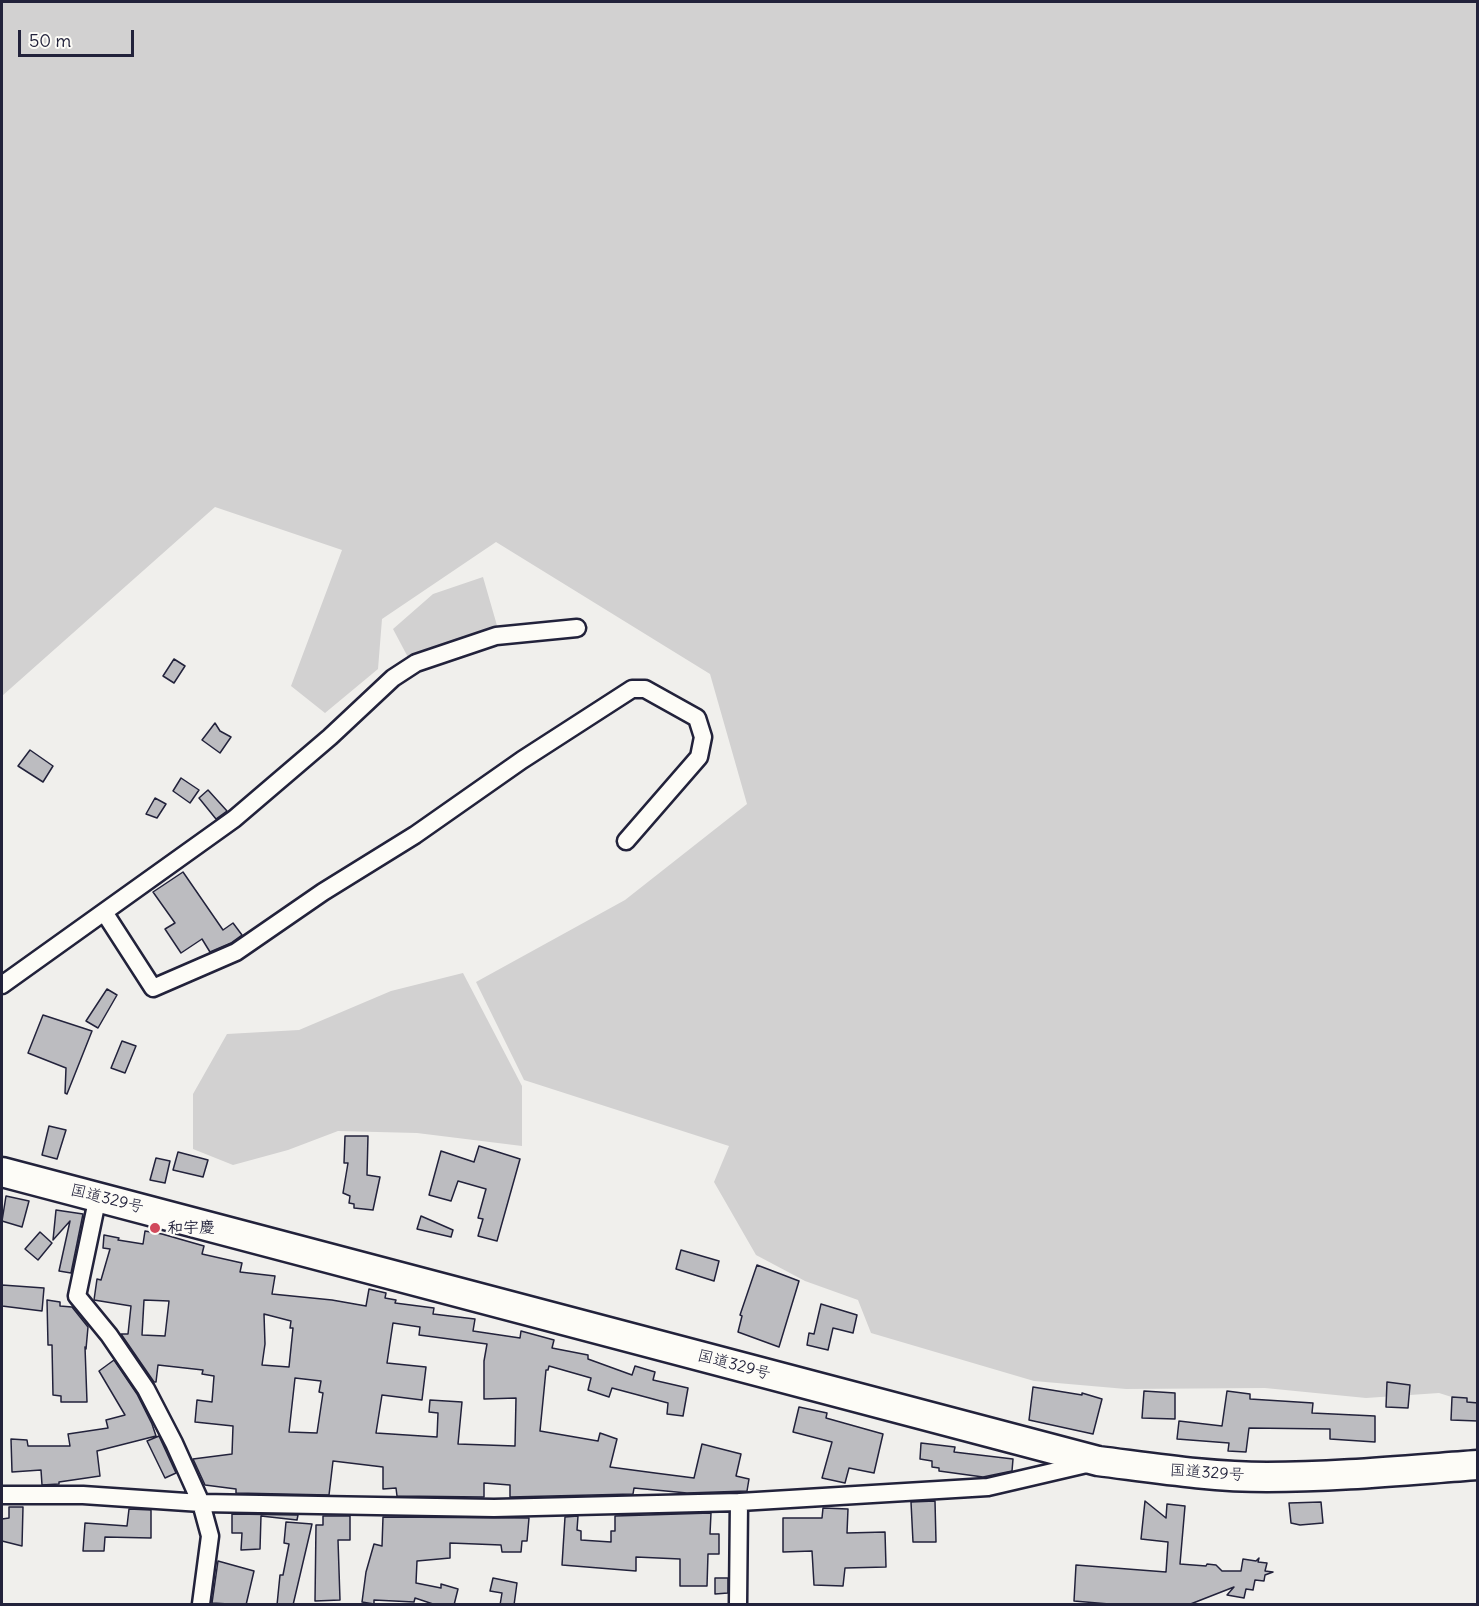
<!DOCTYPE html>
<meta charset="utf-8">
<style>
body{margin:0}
#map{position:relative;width:1479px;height:1606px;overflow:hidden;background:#f0efec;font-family:Delius,sans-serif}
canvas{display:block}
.frame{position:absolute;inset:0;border:3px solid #22223b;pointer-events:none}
.scale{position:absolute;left:18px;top:30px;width:116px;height:27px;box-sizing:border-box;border:3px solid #22223b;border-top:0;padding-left:8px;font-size:18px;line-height:21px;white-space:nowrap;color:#22223b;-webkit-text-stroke:4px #fdfcf7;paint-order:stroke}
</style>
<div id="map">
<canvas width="1479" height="1606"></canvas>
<div class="frame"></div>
<div class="scale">50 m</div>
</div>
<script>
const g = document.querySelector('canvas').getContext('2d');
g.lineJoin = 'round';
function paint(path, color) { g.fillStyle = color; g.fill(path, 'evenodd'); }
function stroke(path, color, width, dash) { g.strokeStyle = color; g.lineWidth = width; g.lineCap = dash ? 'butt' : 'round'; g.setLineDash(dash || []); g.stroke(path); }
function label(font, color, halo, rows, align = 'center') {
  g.font = font + ' Delius,"Klee One",sans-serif'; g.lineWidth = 4.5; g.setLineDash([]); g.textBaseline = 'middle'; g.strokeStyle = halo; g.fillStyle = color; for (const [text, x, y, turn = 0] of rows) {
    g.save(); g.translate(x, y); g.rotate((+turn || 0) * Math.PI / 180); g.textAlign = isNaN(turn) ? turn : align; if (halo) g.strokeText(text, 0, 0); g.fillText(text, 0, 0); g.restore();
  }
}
const green = new Path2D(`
 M 2,2 L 1477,2 L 1477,1405 L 1439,1393 L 1366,1398 L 1265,1388 L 1126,1389 L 1034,1381 L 871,1333 L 858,1300 L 805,1281 L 756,1255 L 714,1182 L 729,1146 L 524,1080 L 476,982 L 625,900 L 747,804 L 710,674 L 496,542 L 382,619 L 378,669 L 325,713 L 291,686 L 342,550 L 215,507 L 2,696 Z
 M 483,577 L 498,629 L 410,661 L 393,629 L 433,594 Z
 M 463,973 L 522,1086 L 522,1146 L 417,1133 L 338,1131 L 288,1150 L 233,1165 L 193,1149 L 193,1094 L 227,1034 L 299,1030 L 391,991 Z`);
const building = new Path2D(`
 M 174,659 L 185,666 L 174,683 L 163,676 Z
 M 215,723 L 220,731 L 231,737 L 220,753 L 202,740 Z
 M 30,750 L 53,766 L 43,782 L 18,766 Z
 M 181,778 L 199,790 L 190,803 L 173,791 Z
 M 208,790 L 227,811 L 216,819 L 199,798 Z
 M 155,798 L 166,804 L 157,818 L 146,814 Z
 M 183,872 L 223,930 L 233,923 L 242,935 L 231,943 L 210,952 L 202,939 L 181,953 L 165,929 L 175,923 L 153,892 Z
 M 107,989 L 117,995 L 98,1028 L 86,1021 Z
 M 43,1015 L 92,1031 L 67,1094 L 65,1093 L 66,1068 L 28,1053 Z
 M 122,1041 L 136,1046 L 125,1073 L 111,1068 Z
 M 49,1126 L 66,1130 L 57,1159 L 42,1155 Z
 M 345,1136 L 368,1136 L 367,1175 L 380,1177 L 373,1210 L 354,1208 L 354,1204 L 349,1203 L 350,1196 L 343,1193 L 348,1163 L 344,1163 Z
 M 479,1146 L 520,1159 L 497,1241 L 478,1236 L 483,1219 L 478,1218 L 486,1189 L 458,1181 L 451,1201 L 429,1195 L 441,1151 L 474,1162 Z
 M 178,1152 L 208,1160 L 203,1177 L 173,1170 Z
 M 156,1158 L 170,1161 L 165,1183 L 150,1180 Z
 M 6,1196 L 29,1201 L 22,1227 L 2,1221 Z
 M 56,1210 L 83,1214 L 71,1273 L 59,1271 L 70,1221 L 53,1240 Z
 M 421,1216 L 453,1230 L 451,1237 L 417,1229 Z
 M 145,1231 L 162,1234 L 204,1246 L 202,1254 L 242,1263 L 240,1272 L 275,1276 L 272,1294 L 332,1300 L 366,1306 L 369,1289 L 386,1293 L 385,1298 L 396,1300 L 395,1303 L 434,1308 L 433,1314 L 475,1319 L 473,1331 L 520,1338 L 521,1331 L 554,1340 L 552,1348 L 588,1355 L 588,1359 L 632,1375 L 635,1366 L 655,1372 L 653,1380 L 688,1388 L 683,1416 L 667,1414 L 668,1403 L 612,1388 L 609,1397 L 588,1390 L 591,1378 L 549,1366 L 548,1370 L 546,1370 L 540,1431 L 598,1441 L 600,1433 L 617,1439 L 610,1467 L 655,1473 L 694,1478 L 702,1444 L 741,1454 L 736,1476 L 749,1479 L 747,1491 L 687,1493 L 634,1488 L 633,1494 L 510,1497 L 510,1485 L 484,1483 L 484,1497 L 397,1496 L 396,1488 L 383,1489 L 383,1467 L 333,1461 L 329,1495 L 236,1493 L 236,1489 L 205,1485 L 193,1459 L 232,1454 L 233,1426 L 195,1422 L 197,1400 L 212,1402 L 214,1376 L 202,1374 L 203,1370 L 158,1365 L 156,1382 L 154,1382 L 121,1334 L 128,1334 L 131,1306 L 94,1300 L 97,1279 L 101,1280 L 110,1249 L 103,1248 L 104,1235 L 119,1238 L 118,1240 L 143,1244 ZM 144,1300 L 169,1301 L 165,1336 L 142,1335 ZM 264,1314 L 291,1321 L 290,1328 L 293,1328 L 289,1367 L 262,1365 L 265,1344 ZM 393,1323 L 420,1327 L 419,1335 L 487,1344 L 484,1361 L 484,1399 L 516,1398 L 515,1446 L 458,1444 L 462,1402 L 430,1400 L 429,1412 L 438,1413 L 437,1437 L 376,1433 L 382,1395 L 422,1400 L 426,1367 L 387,1363 ZM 295,1378 L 321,1381 L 319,1392 L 323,1393 L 317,1433 L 289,1432 Z
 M 40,1232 L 52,1243 L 38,1260 L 25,1249 Z
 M 681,1250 L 719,1261 L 714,1281 L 676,1269 Z
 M 757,1265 L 799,1281 L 779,1347 L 738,1332 L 742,1316 L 740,1315 Z
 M 2,1285 L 44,1288 L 42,1311 L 2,1306 Z
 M 47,1300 L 60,1302 L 60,1306 L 72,1307 L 88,1327 L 86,1349 L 85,1347 L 87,1402 L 61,1402 L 61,1396 L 53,1395 L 52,1345 L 48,1345 Z
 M 821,1304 L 857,1315 L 853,1333 L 833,1328 L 828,1350 L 807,1345 L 809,1333 L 814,1334 Z
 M 114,1360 L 137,1394 L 152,1424 L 156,1436 L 97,1451 L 100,1476 L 59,1482 L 59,1484 L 42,1485 L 41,1470 L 12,1472 L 11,1439 L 27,1440 L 28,1446 L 70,1446 L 68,1434 L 108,1428 L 106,1420 L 125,1415 L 99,1371 Z
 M 1387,1382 L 1410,1385 L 1408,1408 L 1386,1407 Z
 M 1033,1387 L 1082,1395 L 1082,1393 L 1102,1399 L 1093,1434 L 1029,1420 Z
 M 1144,1391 L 1175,1393 L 1175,1419 L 1142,1418 Z
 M 1227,1391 L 1250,1394 L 1250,1399 L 1313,1403 L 1312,1413 L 1375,1416 L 1375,1442 L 1330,1439 L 1330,1429 L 1249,1428 L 1246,1452 L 1228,1451 L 1229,1443 L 1177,1439 L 1179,1421 L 1222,1426 Z
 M 1452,1397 L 1467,1398 L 1467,1402 L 1478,1403 L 1478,1421 L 1451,1420 Z
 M 799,1407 L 827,1413 L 826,1418 L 883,1434 L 874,1473 L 849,1468 L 845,1483 L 822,1478 L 832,1442 L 793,1432 Z
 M 159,1436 L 176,1473 L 165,1478 L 147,1441 Z
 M 921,1443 L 955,1447 L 954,1452 L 1013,1459 L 1012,1471 L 983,1477 L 939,1471 L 939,1468 L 932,1467 L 932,1461 L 920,1459 Z
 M 935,1501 L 936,1542 L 913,1542 L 911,1502 Z
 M 1145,1501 L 1166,1518 L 1167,1504 L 1185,1506 L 1180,1564 L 1206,1566 L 1207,1564 L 1216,1565 L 1222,1571 L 1241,1571 L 1243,1559 L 1256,1561 L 1259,1558 L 1258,1562 L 1267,1563 L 1265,1571 L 1273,1572 L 1265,1575 L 1264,1581 L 1255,1580 L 1253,1590 L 1246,1589 L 1244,1598 L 1227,1595 L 1234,1587 L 1188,1605 L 1121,1605 L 1074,1601 L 1076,1565 L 1166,1572 L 1168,1542 L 1141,1539 Z
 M 1321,1502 L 1323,1523 L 1300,1525 L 1291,1523 L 1289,1503 Z
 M 9,1507 L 23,1507 L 22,1546 L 2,1541 L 2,1519 L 9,1518 Z
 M 823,1508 L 848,1509 L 847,1533 L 885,1532 L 886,1567 L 845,1568 L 843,1586 L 814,1585 L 812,1551 L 783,1552 L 783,1518 L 822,1518 Z
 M 129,1509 L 151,1510 L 151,1538 L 105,1537 L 104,1551 L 83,1551 L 85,1523 L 127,1526 Z
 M 711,1513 L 710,1534 L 719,1534 L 719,1554 L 708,1554 L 707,1586 L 680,1586 L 680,1559 L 636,1557 L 636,1571 L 562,1565 L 565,1517 L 578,1516 L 577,1530 L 581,1531 L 581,1540 L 611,1542 L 611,1531 L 615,1531 L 615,1516 Z
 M 232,1514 L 298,1515 L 297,1520 L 261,1516 L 260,1549 L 241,1550 L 242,1533 L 232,1533 Z
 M 323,1516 L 350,1516 L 350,1540 L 338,1540 L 340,1600 L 315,1601 L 316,1525 L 323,1525 Z
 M 383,1517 L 529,1518 L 527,1541 L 522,1541 L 521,1552 L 502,1552 L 501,1545 L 450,1543 L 450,1558 L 417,1561 L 416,1583 L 441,1588 L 441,1584 L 458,1589 L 454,1605 L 436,1605 L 415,1598 L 414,1602 L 374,1600 L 374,1604 L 362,1602 L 366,1572 L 374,1544 L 382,1546 Z
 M 286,1522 L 312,1524 L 293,1605 L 277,1605 L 280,1575 L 283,1575 L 289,1544 L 284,1543 Z
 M 218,1561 L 254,1571 L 246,1605 L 212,1603 Z
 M 493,1578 L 517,1583 L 514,1605 L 500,1605 L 502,1593 L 490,1591 Z
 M 715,1578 L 728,1578 L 728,1593 L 715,1594 Z`);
const minor = new Path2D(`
 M 104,912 L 153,988 L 236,952 L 323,892 L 415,835 L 522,760 L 632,689 L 645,689 L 697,718 L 703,737 L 699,757 L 626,841
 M 2,985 L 234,819 L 330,737 L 393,678 L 416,663 L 496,636 L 577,628
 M 98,1196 L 77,1296 L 109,1335 L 146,1389 L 174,1443 L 201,1503 L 210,1536 L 201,1604
 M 2,1495 L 83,1495 L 201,1503 L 494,1508 L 740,1502 L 988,1487 L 1091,1463
 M 738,1604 L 739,1502`);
const trunk = new Path2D(`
 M 2,1172 L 1098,1461 C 1154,1468 1210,1477 1267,1477 C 1337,1477 1408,1470 1478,1465`);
const markers = [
 [155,1228,6,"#d1495b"]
];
const streetNames = [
 ["国道329号",107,1199,14],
 ["国道329号",734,1365,15],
 ["国道329号",1207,1473,4]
];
const poiNames = [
 ["和宇慶",167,1228]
];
paint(green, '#d2d1d1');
paint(building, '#bcbcc0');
stroke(building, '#22223b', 1.5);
stroke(minor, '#22223b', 21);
stroke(trunk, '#22223b', 33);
stroke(minor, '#fdfcf7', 16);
stroke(trunk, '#fdfcf7', 28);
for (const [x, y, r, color] of markers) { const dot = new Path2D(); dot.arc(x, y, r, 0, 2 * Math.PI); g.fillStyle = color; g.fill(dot); stroke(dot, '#fdfcf7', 2); }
label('16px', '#22223b', '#fdfcf7', streetNames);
label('bold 16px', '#22223b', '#fdfcf7', poiNames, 'left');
</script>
